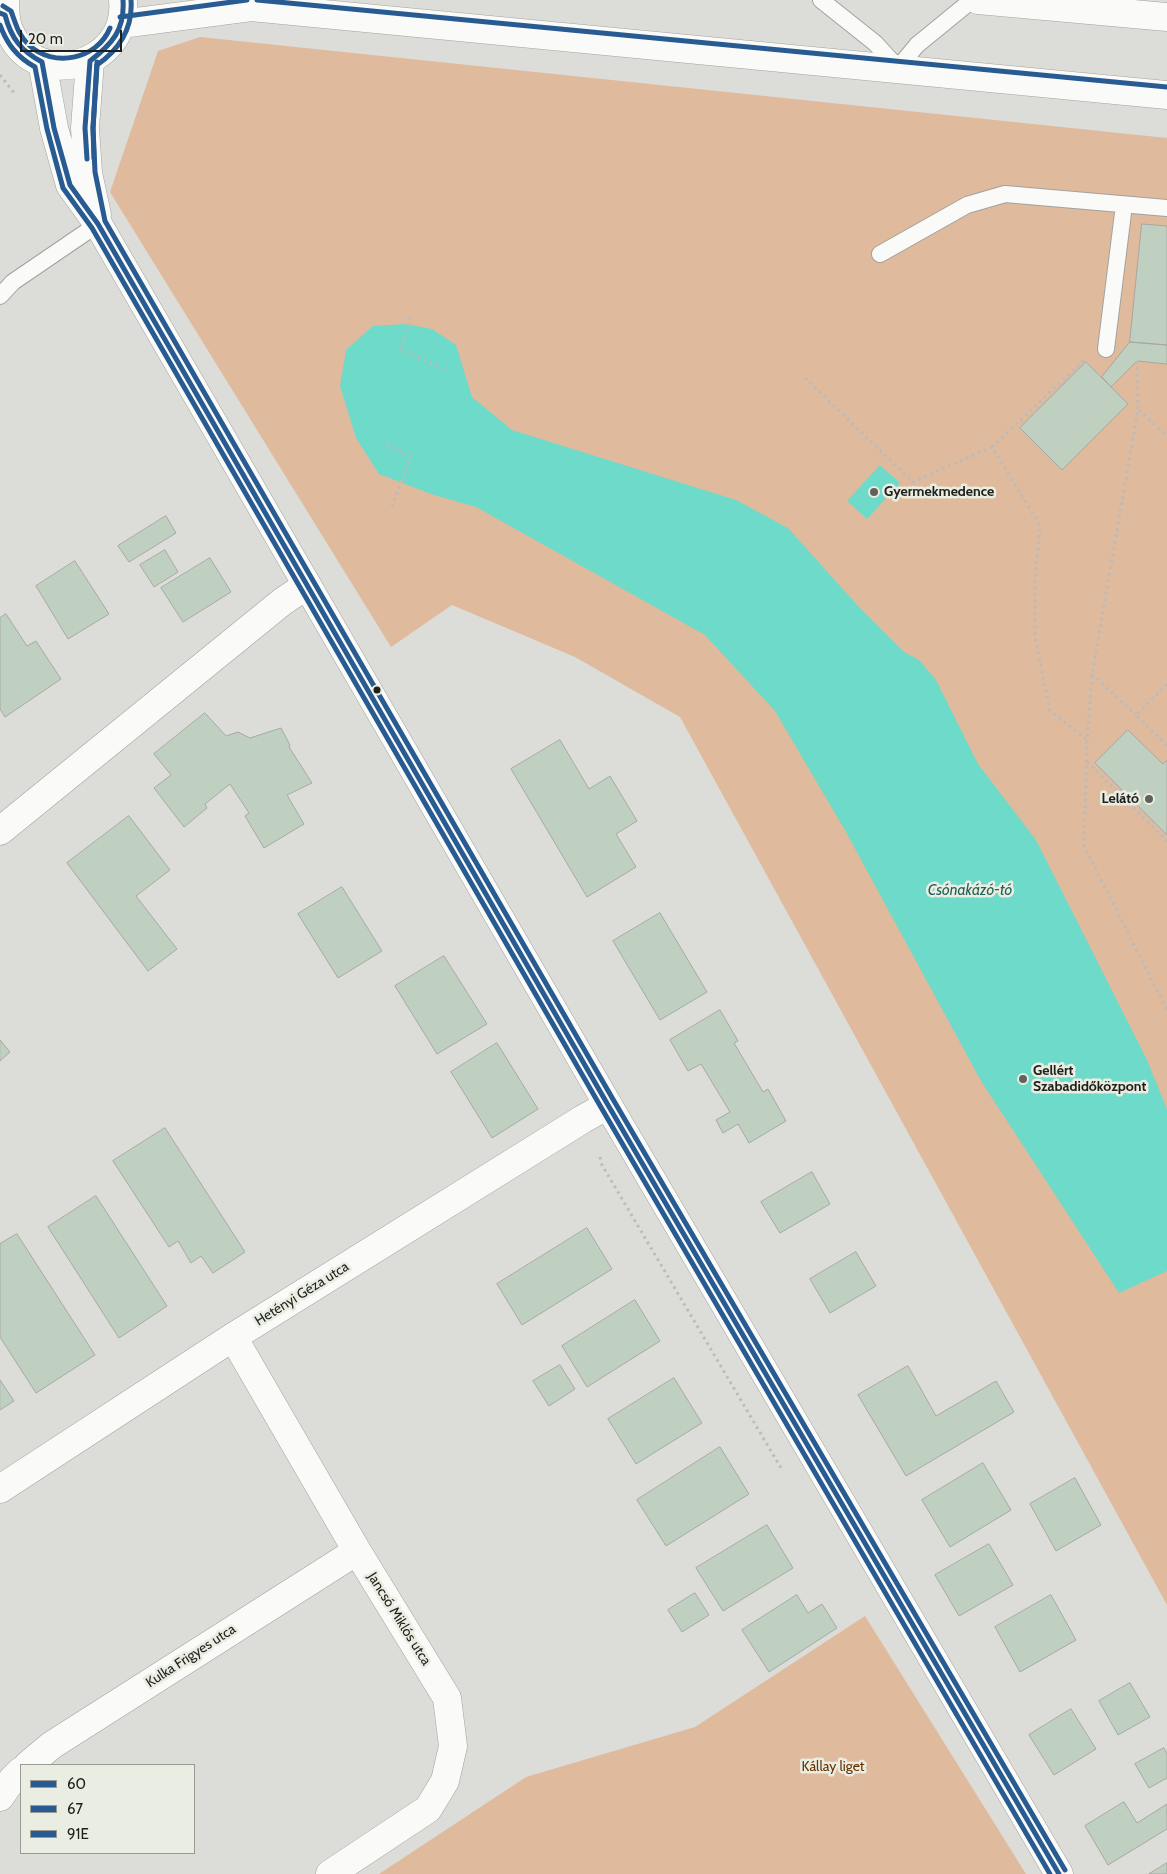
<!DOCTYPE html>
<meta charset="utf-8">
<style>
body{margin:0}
#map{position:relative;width:1167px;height:1874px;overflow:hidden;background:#dcddd8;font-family:Cabin,sans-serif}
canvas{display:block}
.legend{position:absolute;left:20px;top:1764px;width:175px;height:90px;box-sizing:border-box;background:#eaede2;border:1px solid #999b93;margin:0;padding:6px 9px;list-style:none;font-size:15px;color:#1f201c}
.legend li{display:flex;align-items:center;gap:10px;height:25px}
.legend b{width:25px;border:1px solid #999b93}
.scale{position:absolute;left:20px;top:30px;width:102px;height:22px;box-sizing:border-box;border:2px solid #1f201c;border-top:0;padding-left:6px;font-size:15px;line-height:18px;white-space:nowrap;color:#1f201c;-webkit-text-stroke:4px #eaede2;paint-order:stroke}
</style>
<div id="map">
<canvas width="1167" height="1874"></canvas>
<ul class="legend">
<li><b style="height:6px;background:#275b91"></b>60</li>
<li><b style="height:6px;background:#275b91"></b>67</li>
<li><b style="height:6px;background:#275b91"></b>91E</li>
</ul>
<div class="scale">20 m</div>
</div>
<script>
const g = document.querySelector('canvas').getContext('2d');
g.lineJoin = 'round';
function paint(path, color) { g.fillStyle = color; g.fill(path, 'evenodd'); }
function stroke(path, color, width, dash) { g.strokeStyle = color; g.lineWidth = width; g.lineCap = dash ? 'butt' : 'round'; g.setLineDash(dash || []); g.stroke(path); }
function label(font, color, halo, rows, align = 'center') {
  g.font = font + ' Cabin,sans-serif'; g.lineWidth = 5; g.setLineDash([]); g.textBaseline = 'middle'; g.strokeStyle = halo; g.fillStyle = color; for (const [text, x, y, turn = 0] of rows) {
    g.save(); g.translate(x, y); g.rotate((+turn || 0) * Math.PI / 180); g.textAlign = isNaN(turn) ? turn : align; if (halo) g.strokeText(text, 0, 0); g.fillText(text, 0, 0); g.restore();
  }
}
const green = new Path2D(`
 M 200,37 L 1167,138 L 1167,1605 L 680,717 L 575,657 L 452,605 L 391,647 L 110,192 L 158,51 Z
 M 865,1616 L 1026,1874 L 379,1874 L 526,1777 L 695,1727 Z`);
const water = new Path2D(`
 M 406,324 L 432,329 L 456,345 L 472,397 L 512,430 L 736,500 L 788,528 L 858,606 L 904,652 L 919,660 L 936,680 L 978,764 L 1036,840 L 1147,1060 L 1167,1109 L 1167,1271 L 1119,1293 L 981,1081 L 846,832 L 775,711 L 705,635 L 476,507 L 434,495 L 379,474 L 356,438 L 340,386 L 346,350 L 373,326 Z
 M 880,465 L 900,483 L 867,519 L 847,501 Z`);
const building = new Path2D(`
 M 1142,224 L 1167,226 L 1167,345 L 1130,342 Z
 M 1130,342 L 1167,345 L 1167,364 L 1137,361 L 1111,387 L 1102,377 Z
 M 1086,362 L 1128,404 L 1062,470 L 1020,428 Z
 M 166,516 L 176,533 L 129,562 L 118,546 Z
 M 165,550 L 178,572 L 154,587 L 140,565 Z
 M 210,558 L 231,592 L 183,622 L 161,588 Z
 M 75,561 L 109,614 L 68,639 L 36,586 Z
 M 6,614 L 27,646 L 36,641 L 61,679 L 5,717 L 0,709 L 0,618 Z
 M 205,713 L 226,736 L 238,732 L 250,738 L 281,728 L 290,745 L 289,747 L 312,783 L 287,795 L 304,824 L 264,848 L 245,816 L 249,813 L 230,784 L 205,804 L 207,808 L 184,827 L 154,788 L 171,775 L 154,754 Z
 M 1128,730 L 1163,764 L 1167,760 L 1167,835 L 1095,763 Z
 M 560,740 L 589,789 L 610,776 L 637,821 L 616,834 L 636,867 L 587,897 L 511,769 Z
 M 129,816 L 170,870 L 136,896 L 177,949 L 148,971 L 67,863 Z
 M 342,887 L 382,951 L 338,978 L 298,914 Z
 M 660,913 L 707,992 L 660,1020 L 613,941 Z
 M 444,956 L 487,1024 L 437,1054 L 395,986 Z
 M 720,1010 L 738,1041 L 734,1043 L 763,1092 L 768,1089 L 786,1121 L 749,1143 L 738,1124 L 723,1133 L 716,1120 L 730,1112 L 701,1064 L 688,1071 L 670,1040 Z
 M 0,1040 L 10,1052 L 0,1061 Z
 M 497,1043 L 538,1109 L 492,1138 L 451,1072 Z
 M 165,1128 L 245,1252 L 213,1273 L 201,1256 L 191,1263 L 178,1241 L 169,1247 L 113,1161 Z
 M 812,1172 L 830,1204 L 780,1233 L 761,1202 Z
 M 96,1196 L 167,1306 L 119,1338 L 48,1227 Z
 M 587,1228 L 612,1269 L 522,1325 L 497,1284 Z
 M 17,1234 L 95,1355 L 36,1393 L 0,1337 L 0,1244 Z
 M 856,1252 L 876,1286 L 830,1313 L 810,1279 Z
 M 635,1300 L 660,1341 L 587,1387 L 562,1346 Z
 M 560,1365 L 575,1389 L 549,1406 L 533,1381 Z
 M 908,1366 L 936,1416 L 996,1381 L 1014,1412 L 906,1476 L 858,1395 Z
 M 674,1378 L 702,1423 L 636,1464 L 608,1419 Z
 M 0,1380 L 14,1401 L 0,1410 Z
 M 720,1447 L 749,1494 L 666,1546 L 637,1500 Z
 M 983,1463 L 1011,1510 L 950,1547 L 922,1500 Z
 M 1075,1478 L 1101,1525 L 1056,1551 L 1030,1504 Z
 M 767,1525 L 793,1568 L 723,1611 L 696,1568 Z
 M 989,1544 L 1013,1585 L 959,1616 L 935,1575 Z
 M 695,1593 L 709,1615 L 682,1632 L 668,1610 Z
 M 797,1595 L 808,1613 L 822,1604 L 837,1628 L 769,1672 L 742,1630 Z
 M 1051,1595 L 1076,1640 L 1020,1672 L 995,1627 Z
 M 1130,1683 L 1150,1717 L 1118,1735 L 1099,1701 Z
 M 1071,1709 L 1096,1749 L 1054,1775 L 1029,1735 Z
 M 1164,1748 L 1167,1754 L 1167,1778 L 1149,1788 L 1135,1764 Z
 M 1124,1802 L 1137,1823 L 1167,1804 L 1167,1829 L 1108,1865 L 1085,1826 Z
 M 1167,1863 L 1167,1874 L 1149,1874 Z`);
const path = new Path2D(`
 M 0,75 L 15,94
 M 410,317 L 401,349 L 443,369
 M 1137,361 L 1138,410 L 1092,674 L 1087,740 L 1084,846 L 1167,1010
 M 805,378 L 913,482 L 992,447 L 1040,525 L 1035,579 L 1035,636 L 1050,711 L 1086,739
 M 1139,410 L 1167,436
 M 387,444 L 411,457 L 392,506
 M 992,447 L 1084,360
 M 1092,674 L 1136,715
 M 1167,684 L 1136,715 L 1167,746
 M 1087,762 L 1167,841
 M 600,1157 L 602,1165 L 781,1468`);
const lane = new Path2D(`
 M 821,0 L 875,43 L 898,68 L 917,45 L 972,0
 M 880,254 L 967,205 L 1005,194 L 1167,208
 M 0,296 L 13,282 L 98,224
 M 1106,349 L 1124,205`);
const street = new Path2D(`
 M 978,0 L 1167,17
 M 0,831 L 282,602 L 307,585
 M 233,1337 L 357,1551 L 447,1698 L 453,1746 L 445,1781 L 428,1809 L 330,1874
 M 0,1489 L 233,1337 L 583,1119 L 608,1105
 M 28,1765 L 52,1745 L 357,1551
 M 0,1797 L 12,1780 L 21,1771`);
const secondary = new Path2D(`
 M 90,61 L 85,128 L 88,173 L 97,215
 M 42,62 L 54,128 L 70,185 L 98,224 L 608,1105 L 1059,1874`);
const primary = new Path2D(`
 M 5,0 C 5,10 5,21 9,30 C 35,93 130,66 123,0
 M 121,24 L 251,7 L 1167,95`);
const bus1 = new Path2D(`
 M 0,13 L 5,15 C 11,38 21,51 42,62 L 54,128 L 70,185 L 98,224 L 608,1105 L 1059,1874
 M 87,159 L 85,128 L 90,61 C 112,44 125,30 123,0`);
const bus2 = new Path2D(`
 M 0,25 C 7,44 17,57 35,67 L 47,129 L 63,188 L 92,228 L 602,1109 L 1050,1874
 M 94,159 L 93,128 L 97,65 C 120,49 133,28 131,0`);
const bus3 = new Path2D(`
 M 257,0 L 1167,87
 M 3,6 L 11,11 C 16,24 18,35 29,45 C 53,68 97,60 110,28
 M 120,17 L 247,0
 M 97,62 L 93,128 L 95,172 L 105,221 L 614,1101 L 1065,1870`);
const markers = [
 [874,492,5,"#61625e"],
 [377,690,4.5,"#1f201c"],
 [1149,799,5,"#61625e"],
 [1023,1079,5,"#61625e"]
];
const poiNames = [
 ["Gyermekmedence",884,492],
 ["Lelátó",1139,799,"right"],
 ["Gellért",1033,1071],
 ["Szabadidőközpont",1033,1087]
];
const streetNames = [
 ["Hetényi Géza utca",302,1294,-32],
 ["Jancsó Miklós utca",399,1619,58],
 ["Kulka Frigyes utca",191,1656,-33]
];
const parkNames = [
 ["Kállay liget",833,1767]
];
const waterNames = [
 ["Csónakázó-tó",970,891]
];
paint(green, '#e0ba9c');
paint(water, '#6edac9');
paint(building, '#bfd0c0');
stroke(building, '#a6a8a4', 1);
stroke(lane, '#a1a29e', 18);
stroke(street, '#a1a29e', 29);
stroke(secondary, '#a1a29e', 29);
stroke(primary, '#a1a29e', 29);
stroke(path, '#bbbbba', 3, [2.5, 4]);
stroke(lane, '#fafaf9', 16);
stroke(street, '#fafaf9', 28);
stroke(secondary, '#fafaf9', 28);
stroke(primary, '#fafaf9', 28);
stroke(bus1, '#275b91', 5);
stroke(bus2, '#275b91', 5);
stroke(bus3, '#275b91', 5);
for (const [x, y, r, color] of markers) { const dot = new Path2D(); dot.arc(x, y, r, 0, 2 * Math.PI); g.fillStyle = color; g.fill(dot); stroke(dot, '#eaede2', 2); }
label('bold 14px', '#1f201c', '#eaede2', poiNames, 'left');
label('14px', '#1f201c', '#eaede2', streetNames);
label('14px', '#693300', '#eaede2', parkNames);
label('italic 15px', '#235f55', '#eaede2', waterNames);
</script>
